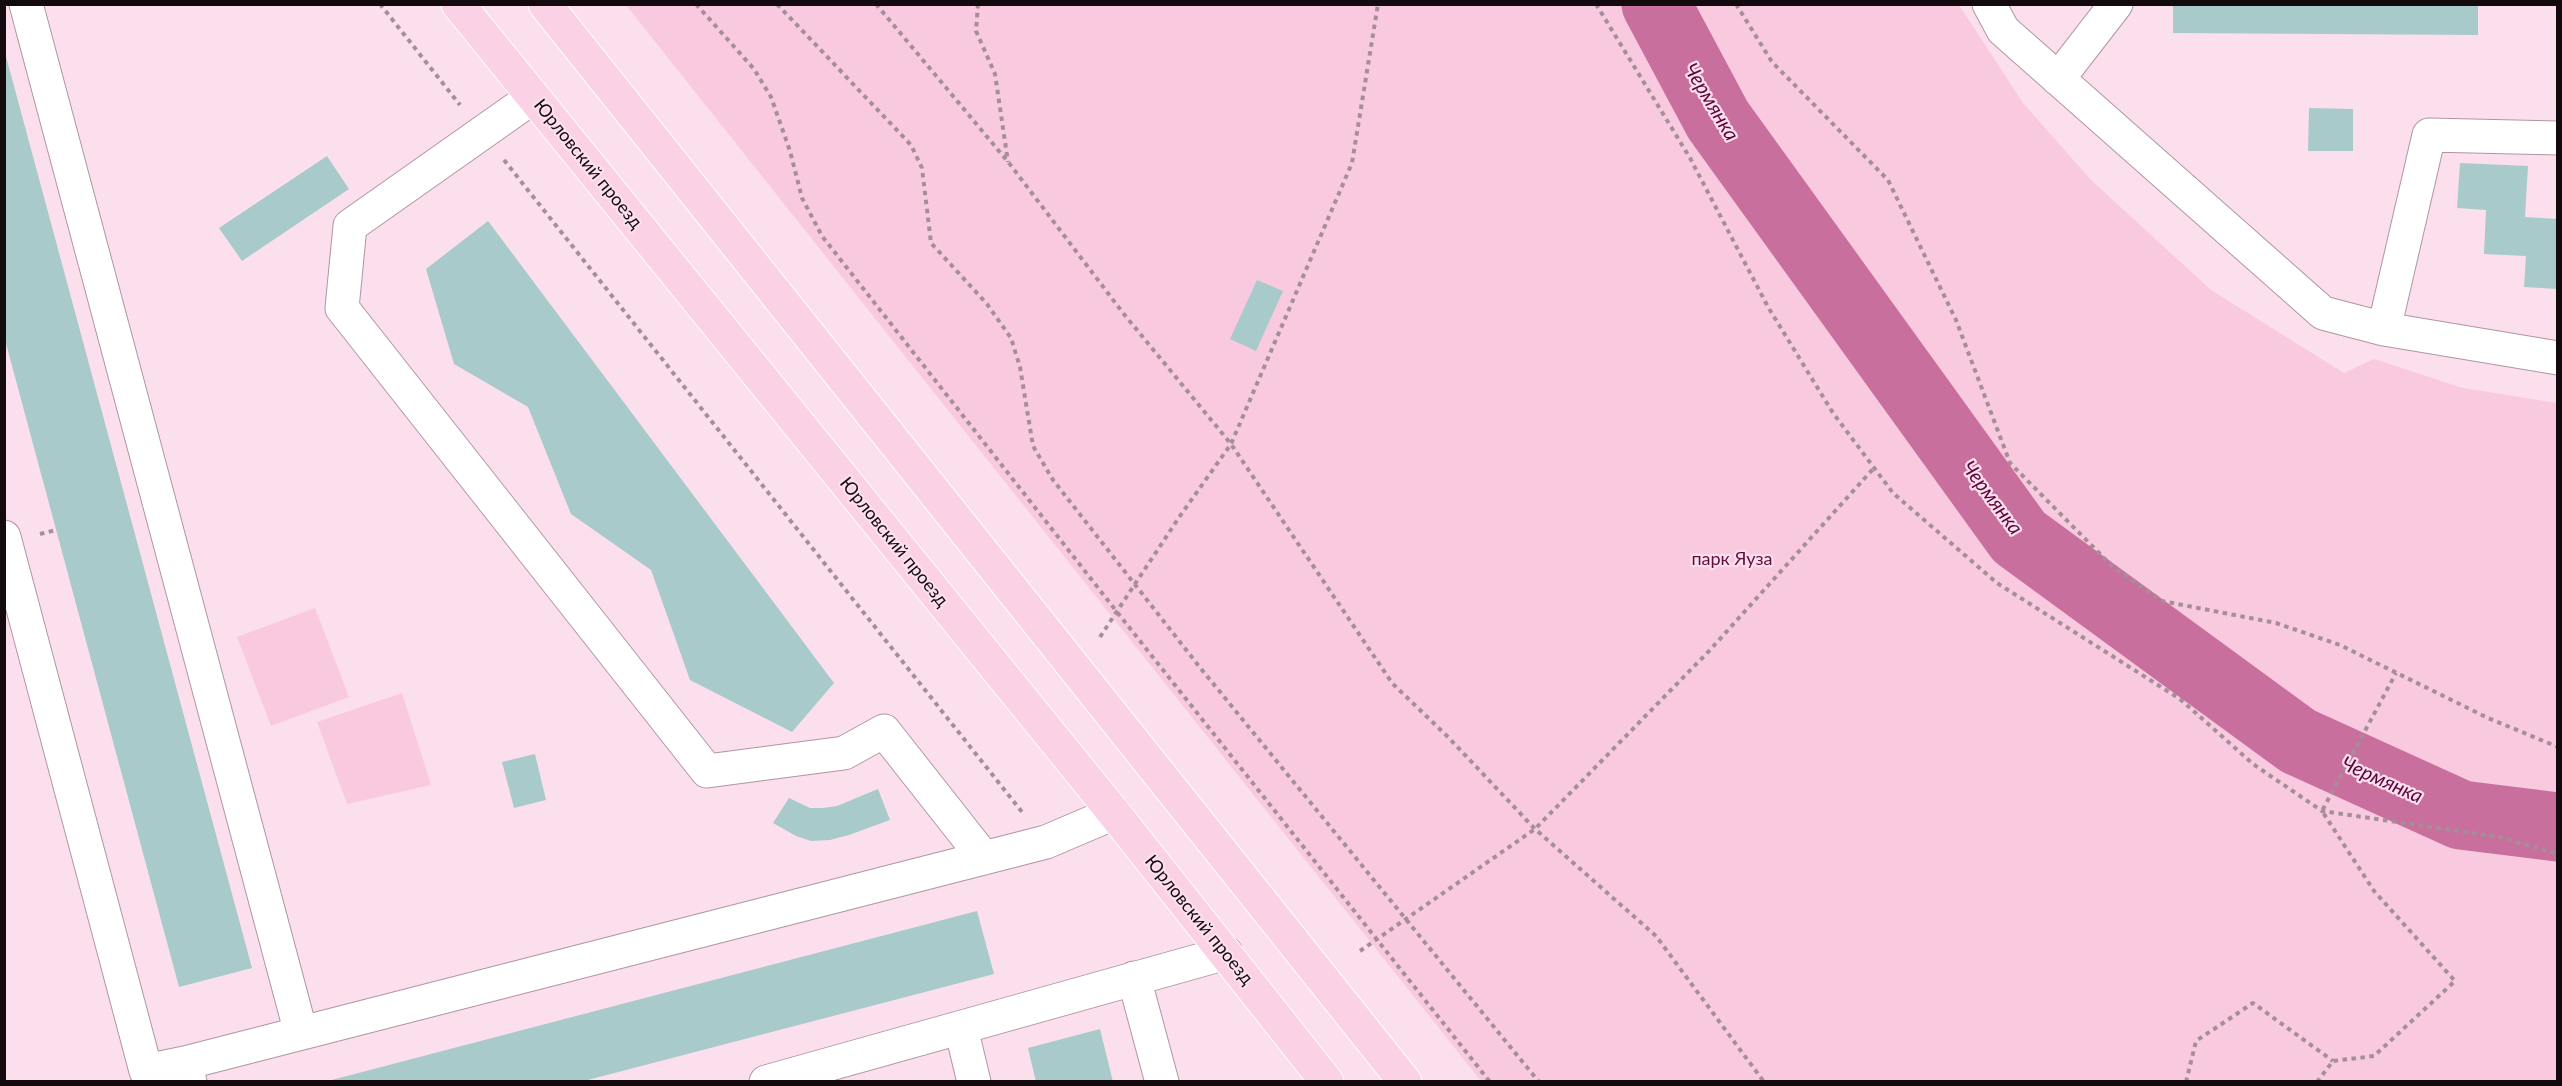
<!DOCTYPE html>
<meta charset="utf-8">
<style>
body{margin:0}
#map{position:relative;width:2562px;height:1086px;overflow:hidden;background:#fcdfec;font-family:Lato,sans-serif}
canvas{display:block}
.frame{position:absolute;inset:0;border:6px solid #130a0e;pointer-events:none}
</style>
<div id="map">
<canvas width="2562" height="1086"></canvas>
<div class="frame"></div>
</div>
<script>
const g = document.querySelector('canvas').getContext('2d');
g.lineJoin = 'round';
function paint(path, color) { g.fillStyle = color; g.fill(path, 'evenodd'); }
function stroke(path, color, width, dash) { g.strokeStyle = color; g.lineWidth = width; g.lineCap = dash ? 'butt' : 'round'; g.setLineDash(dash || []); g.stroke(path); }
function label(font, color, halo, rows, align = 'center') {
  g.font = font + ' Lato,sans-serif'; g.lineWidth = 4.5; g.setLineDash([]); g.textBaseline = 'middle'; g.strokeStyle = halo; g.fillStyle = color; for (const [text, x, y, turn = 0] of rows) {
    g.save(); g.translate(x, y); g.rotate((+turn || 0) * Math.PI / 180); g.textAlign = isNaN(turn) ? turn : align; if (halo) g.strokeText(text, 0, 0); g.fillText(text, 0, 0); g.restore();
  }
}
const green = new Path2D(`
 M 626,5 L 1959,5 L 2023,103 L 2091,180 L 2211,290 L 2344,373 L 2374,359 L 2463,388 L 2557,403 L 2557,1081 L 1481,1081 Z
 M 315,608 L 349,697 L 271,726 L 237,637 Z
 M 402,693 L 431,785 L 347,804 L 317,722 Z`);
const river = new Path2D(`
 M 1656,4 L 1718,120 L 2019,537 L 2298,741 L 2461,815 L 2558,827`);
const building = new Path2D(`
 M 2173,5 L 2478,5 L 2478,35 L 2173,33 Z
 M 4,49 L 252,968 L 179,987 L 4,336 Z
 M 2309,108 L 2353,109 L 2353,151 L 2308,151 Z
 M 327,156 L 349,189 L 242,261 L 219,228 Z
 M 2460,163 L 2528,166 L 2525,217 L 2558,219 L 2558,289 L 2524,287 L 2526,256 L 2484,254 L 2486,210 L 2457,208 Z
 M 488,221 L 834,683 L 792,732 L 690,680 L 651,570 L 571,514 L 528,407 L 454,364 L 426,269 Z
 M 1257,280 L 1283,291 L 1256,351 L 1230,339 Z
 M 535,754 L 546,800 L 514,808 L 502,762 Z
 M 878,789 L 890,820 L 849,835 L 830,840 L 811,841 L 796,836 L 773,823 L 789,798 L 810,808 L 823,808 L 837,806 Z
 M 977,911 L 994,974 L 580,1082 L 324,1082 Z
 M 1100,1029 L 1113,1082 L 1036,1082 L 1028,1048 Z`);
const path = new Path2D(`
 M 380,4 L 460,105
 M 696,4 L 754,69 L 771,97 L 790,151 L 802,198 L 822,236 L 1117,612 L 1490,1082
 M 777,4 L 911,145 L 922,168 L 931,243 L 987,304 L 1011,338 L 1020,367 L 1033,446 L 1053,480 L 1198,665 L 1539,1082
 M 876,4 L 1009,163 L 1123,313 L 1231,444 L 1392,683 L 1449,738 L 1535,829 L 1656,936 L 1764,1082
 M 978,4 L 976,31 L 995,74 L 1008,162
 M 1596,4 L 1690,158 L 1768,307 L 1833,413 L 1893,493 L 1997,583 L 2180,699 L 2253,764 L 2322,811 L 2500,837 L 2558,854
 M 1736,4 L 1772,62 L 1888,180 L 1956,320 L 2010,463 L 2112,566 L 2162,601 L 2276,623 L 2340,645 L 2488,718 L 2558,747
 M 504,160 L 1022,812
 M 40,534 L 56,530
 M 1100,637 L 1180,516 L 1231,444 L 1352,163 L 1378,4
 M 1360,951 L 1535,829 L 1710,650 L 1873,469
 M 2186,1082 L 2196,1041 L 2253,1003 L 2333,1061
 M 2317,1082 L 2333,1061 L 2374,1056 L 2455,981 L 2374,891 L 2322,811 L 2396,673`);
const minor = new Path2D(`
 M 26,4 L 301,1033
 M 1989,4 L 2003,30 L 2323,313 L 2384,329 L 2558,358
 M 2058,79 L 2116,4
 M 533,97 L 350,226 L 342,308 L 707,771 L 844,753 L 884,731 L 984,858
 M 2384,329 L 2429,135 L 2558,138
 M 4,537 L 146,1071 L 185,1063
 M 1134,978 L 1162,1082
 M 961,1028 L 974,1082
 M 190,1082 L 185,1063 L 1046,842 L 1114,813
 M 766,1082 L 1226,953`);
const major = new Path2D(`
 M 458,4 L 1114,813 L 1327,1082
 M 545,4 L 1405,1082`);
const streetNames = [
 ["Юрловский проезд",588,164,51],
 ["Юрловский проезд",894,542,51],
 ["Юрловский проезд",1199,920,51]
];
const parkNames = [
 ["парк Яуза",1732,559]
];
const waterNames = [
 ["Чермянка",1711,102,59],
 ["Чермянка",1992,498,53],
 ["Чермянка",2382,780,24]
];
paint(green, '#f9c9df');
stroke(river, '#c96f9d', 69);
paint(building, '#a8caca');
stroke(minor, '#b096a2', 35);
stroke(major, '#fff', 35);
stroke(path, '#a48f98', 4, [4.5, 4.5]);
stroke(minor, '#fff', 33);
stroke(major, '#fad1e5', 33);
label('18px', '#130a0e', '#fcdfec', streetNames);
label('18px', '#600e40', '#fcdfec', parkNames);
label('italic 20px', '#5a063b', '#fcdfec', waterNames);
</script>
